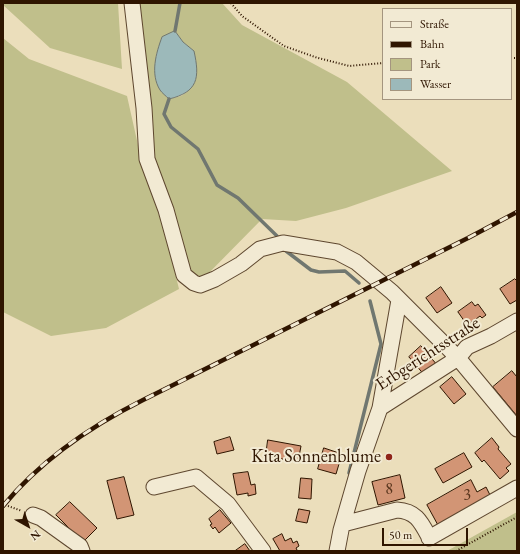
<!DOCTYPE html>
<meta charset="utf-8">
<style>
body{margin:0}
#map{position:relative;width:520px;height:554px;overflow:hidden;background:#ebdebb;font-family:"EB Garamond",serif}
canvas{display:block}
.frame{position:absolute;inset:0;border:4px solid #2f1500;pointer-events:none}
.legend{position:absolute;left:382px;top:8px;width:130px;height:92px;box-sizing:border-box;background:#f2ead3;border:1px solid #a4957f;margin:0;padding:5px 7px;list-style:none;font-size:12px;color:#2f1500}
.legend li{display:flex;align-items:center;gap:8px;height:20px}
.legend b{width:20px;border:1px solid #a4957f}
.north{position:absolute;left:8px;top:506px;width:40px;height:40px;-webkit-text-stroke:3px #f2ead3;paint-order:stroke;rotate:141deg;font-size:11px;font-weight:700;line-height:16px;text-align:center;color:#2f1500}
.north::after{content:'';display:block;margin:auto;width:14px;height:18px;background:#2f1500;clip-path:polygon(50% 0,100% 100%,50% 72%,0 100%)}
.scale{position:absolute;left:382px;top:528px;width:86px;height:18px;box-sizing:border-box;border:2px solid #2f1500;border-top:0;padding-left:5px;font-size:12px;line-height:14px;white-space:nowrap;color:#2f1500;-webkit-text-stroke:3px #f2ead3;paint-order:stroke}
</style>
<div id="map">
<canvas width="520" height="554"></canvas>
<div class="frame"></div>
<ul class="legend">
<li><b style="height:5px;background:#f2ead3"></b>Straße</li>
<li><b style="height:5px;background:#2f1500"></b>Bahn</li>
<li><b style="height:11px;background:#c0bf8b"></b>Park</li>
<li><b style="height:11px;background:#9cb9ba"></b>Wasser</li>
</ul>
<div class="north">N</div>
<div class="scale">50 m</div>
</div>
<script>
const g = document.querySelector('canvas').getContext('2d');
g.lineJoin = 'round';
function paint(path, color) { g.fillStyle = color; g.fill(path, 'evenodd'); }
function stroke(path, color, width, dash) { g.strokeStyle = color; g.lineWidth = width; g.lineCap = dash ? 'butt' : 'round'; g.setLineDash(dash || []); g.stroke(path); }
function label(font, color, halo, rows, align = 'center') {
  g.font = font + ' "EB Garamond",serif'; g.lineWidth = 4; g.setLineDash([]); g.textBaseline = 'middle'; g.strokeStyle = halo; g.fillStyle = color; for (const [text, x, y, turn = 0] of rows) {
    g.save(); g.translate(x, y); g.rotate((+turn || 0) * Math.PI / 180); g.textAlign = isNaN(turn) ? turn : align; if (halo) g.strokeText(text, 0, 0); g.fillText(text, 0, 0); g.restore();
  }
}
const green = new Path2D(`
 M 3,3 L 118,3 L 122,69 L 50,48 L 3,5 Z
 M 135,3 L 222,3 L 242,25 L 347,82 L 452,171 L 346,208 L 296,221 L 262,219 L 200,282 L 193,280 L 155,166 ZM 175,31 L 183,42 L 194,51 L 187,92 L 181,96 L 169,99 L 157,81 L 156,54 Z
 M 3,38 L 29,59 L 127,96 L 142,163 L 167,240 L 179,289 L 106,328 L 51,336 L 3,312 Z
 M 517,512 L 517,551 L 447,551 Z`);
const water = new Path2D(`
 M 175,31 L 183,42 L 194,51 C 200,78 198,92 169,99 C 166,96 162,93 160,90 C 150,74 156,53 162,37 Z`);
const stream = new Path2D(`
 M 175,31 L 180,3
 M 169,99 L 164,114 L 171,127 L 198,149 L 217,185 L 238,198 L 277,236
 M 286,251 L 311,270 L 319,272 L 345,271 L 359,283
 M 349,473 L 381,344 L 370,301`);
const building = new Path2D(`
 M 515,279 L 517,281 L 517,300 L 510,304 L 500,289 Z
 M 441,287 L 452,303 L 437,313 L 426,298 Z
 M 472,302 L 475,306 L 478,304 L 486,315 L 482,318 L 480,316 L 476,319 L 477,321 L 474,322 L 473,321 L 467,325 L 458,312 Z
 M 421,346 L 438,366 L 426,377 L 409,357 Z
 M 512,371 L 517,377 L 517,416 L 493,387 Z
 M 452,377 L 466,394 L 454,404 L 440,387 Z
 M 230,437 L 234,450 L 217,454 L 214,442 Z
 M 492,438 L 499,447 L 498,449 L 511,464 L 506,468 L 509,471 L 500,479 L 484,460 L 482,462 L 475,453 Z
 M 268,440 L 301,446 L 298,462 L 266,456 Z
 M 324,448 L 342,454 L 336,474 L 318,469 Z
 M 464,453 L 472,467 L 443,483 L 435,469 Z
 M 248,472 L 251,485 L 255,484 L 256,494 L 248,496 L 248,493 L 237,495 L 233,474 Z
 M 400,475 L 405,498 L 378,505 L 372,482 Z
 M 124,477 L 134,515 L 117,519 L 107,481 Z
 M 301,478 L 312,479 L 311,499 L 299,498 Z
 M 471,480 L 477,492 L 486,487 L 491,497 L 439,527 L 427,505 Z
 M 70,502 L 97,528 L 83,542 L 56,515 Z
 M 299,509 L 310,511 L 307,523 L 296,521 Z
 M 220,510 L 231,523 L 219,533 L 215,527 L 213,529 L 210,525 L 212,524 L 209,519 Z
 M 282,534 L 285,541 L 291,538 L 293,543 L 297,541 L 299,546 L 296,548 L 297,550 L 294,551 L 280,551 L 273,539 Z
 M 245,544 L 250,551 L 235,551 Z`);
const path = new Path2D(`
 M 231,3 L 242,16 L 284,46 L 318,58 L 349,66 L 383,63
 M 511,58 L 517,58
 M 3,503 L 5,505 L 22,511
 M 456,551 L 517,517`);
const minor = new Path2D(`
 M 132,3 L 144,108 L 147,159 L 166,210 L 184,275 L 194,283 L 200,285 L 215,279 L 241,264 L 260,249 L 283,243 L 337,252 L 356,262 L 392,292 L 458,358 L 517,429
 M 380,408 L 458,358 L 467,347 L 491,336 L 517,321
 M 154,487 L 196,477 L 228,504 L 263,551
 M 33,515 L 41,518 L 80,546 L 82,551
 M 343,524 L 397,510 C 416,511 421,522 429,537
 M 429,538 L 517,488
 M 337,551 L 341,530 L 358,471 L 380,408 L 399,300`);
const rail = new Path2D(`
 M 3,506 C 41,460 89,427 143,400 L 468,238 L 517,212`);
const markers = [
 [389,457,4,"#8f2418"]
];
const numberNames = [
 ["8",389,490],
 ["3",467,496]
];
const streetNames = [
 ["Erbgerichtsstraße",428,354,-33]
];
const poiNames = [
 ["Kita Sonnenblume",381,457]
];
paint(green, '#c0bf8b');
paint(water, '#9cb9ba');
stroke(water, '#707770', 1);
stroke(stream, '#707770', 3.5);
paint(building, '#d29575');
stroke(building, '#2f1500', 1);
stroke(minor, '#5e472f', 17);
stroke(path, '#2f1500', 2, [1, 2]);
stroke(minor, '#f2ead3', 15);
stroke(rail, '#2f1500', 4.5);
stroke(rail, '#f2ead3', 3, [9]);
for (const [x, y, r, color] of markers) { const dot = new Path2D(); dot.arc(x, y, r, 0, 2 * Math.PI); g.fillStyle = color; g.fill(dot); stroke(dot, '#f2ead3', 1.5); }
label('16px', '#58351d', null, numberNames);
label('18px', '#2f1500', '#f2ead3', streetNames);
label('18px', '#2f1500', '#f2ead3', poiNames, 'right');
</script>
